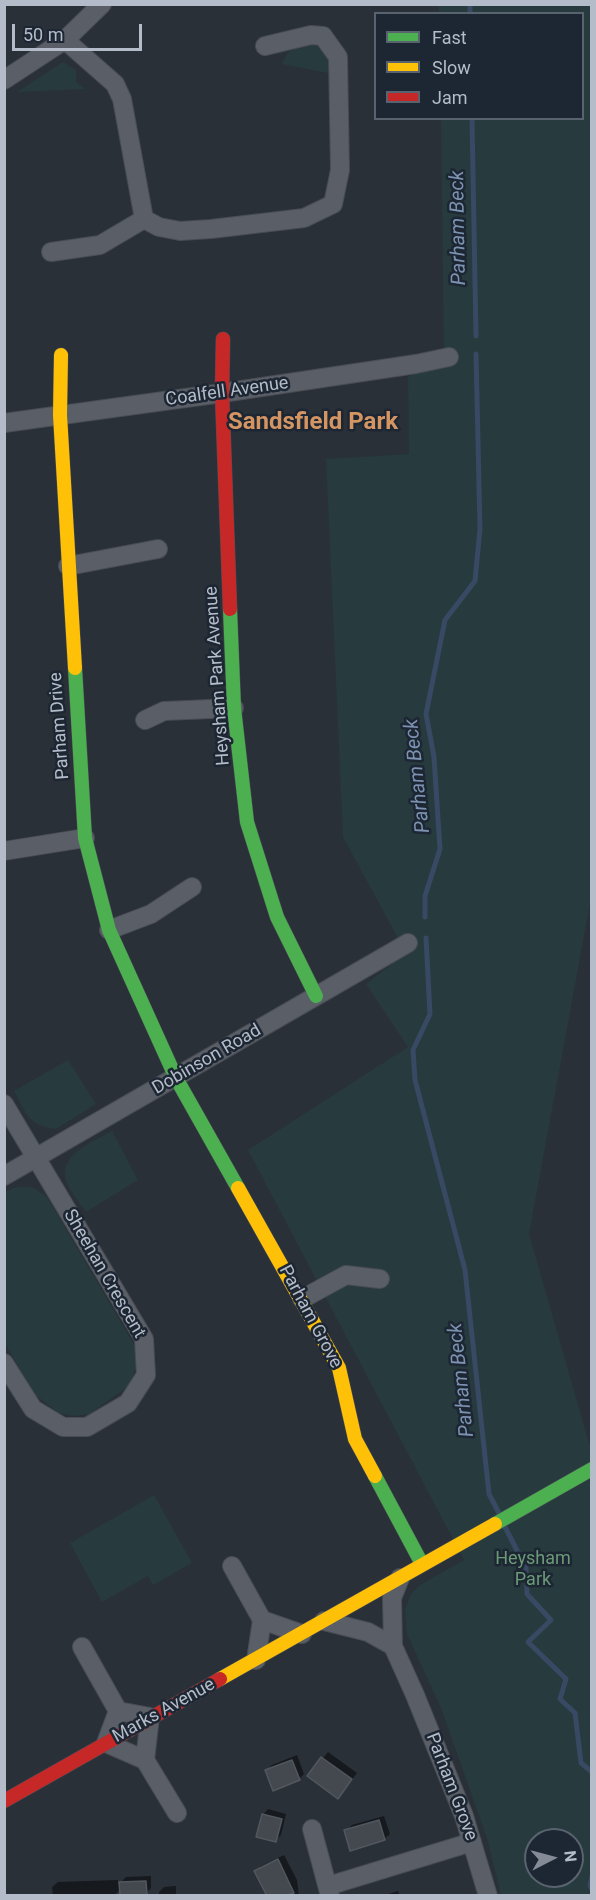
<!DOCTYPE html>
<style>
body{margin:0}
#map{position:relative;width:596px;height:1900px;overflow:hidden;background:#2a3038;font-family:Roboto,sans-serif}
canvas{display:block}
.frame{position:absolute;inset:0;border:6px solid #b4bcc9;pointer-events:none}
.legend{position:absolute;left:374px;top:12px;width:210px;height:108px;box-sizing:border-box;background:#1d2633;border:2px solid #59626f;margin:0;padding:8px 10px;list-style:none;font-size:18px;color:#b4bcc9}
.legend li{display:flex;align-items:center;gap:12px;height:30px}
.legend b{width:30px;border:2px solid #59626f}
.north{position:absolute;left:524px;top:1828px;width:60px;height:60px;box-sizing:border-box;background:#1d2633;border:2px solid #59626f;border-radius:50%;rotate:84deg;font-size:16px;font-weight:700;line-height:24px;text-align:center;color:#b4bcc9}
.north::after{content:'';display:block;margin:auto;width:21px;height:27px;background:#848b96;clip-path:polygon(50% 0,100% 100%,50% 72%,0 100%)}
.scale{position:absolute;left:12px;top:24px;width:130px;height:27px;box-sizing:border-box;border:3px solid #b4bcc9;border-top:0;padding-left:8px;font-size:18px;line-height:21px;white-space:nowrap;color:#b4bcc9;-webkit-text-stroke:4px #1d2633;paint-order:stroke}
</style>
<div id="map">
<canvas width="596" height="1900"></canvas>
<div class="frame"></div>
<ul class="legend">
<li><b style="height:8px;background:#4caf50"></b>Fast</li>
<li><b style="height:8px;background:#ffc107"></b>Slow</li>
<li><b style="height:8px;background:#c62828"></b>Jam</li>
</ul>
<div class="north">N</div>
<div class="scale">50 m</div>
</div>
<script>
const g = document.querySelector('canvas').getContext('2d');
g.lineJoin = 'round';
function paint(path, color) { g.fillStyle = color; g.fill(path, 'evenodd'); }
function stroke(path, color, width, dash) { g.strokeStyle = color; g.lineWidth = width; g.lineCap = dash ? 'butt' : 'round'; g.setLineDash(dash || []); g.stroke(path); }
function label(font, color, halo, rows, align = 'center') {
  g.font = font + ' Roboto,sans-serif'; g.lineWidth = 5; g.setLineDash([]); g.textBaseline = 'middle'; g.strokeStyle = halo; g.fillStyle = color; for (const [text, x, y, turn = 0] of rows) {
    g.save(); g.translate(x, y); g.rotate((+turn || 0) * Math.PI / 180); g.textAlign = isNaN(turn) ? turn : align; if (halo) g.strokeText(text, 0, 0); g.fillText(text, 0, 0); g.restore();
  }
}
const green = new Path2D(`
 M 439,5 L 591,5 L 591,898 L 529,1234 L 591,1450 L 591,1895 L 501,1895 L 487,1838 L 441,1708 L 407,1634 L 405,1610 L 410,1595 L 420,1585 L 464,1560 L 248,1150 L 408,1047 L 366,984 L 406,953 L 343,837 L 326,459 L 409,454 L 408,377 L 444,359 L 441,119 L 582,118 L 582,14 L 439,13 ZM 536,1840 L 572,1840 L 572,1876 L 536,1876 Z
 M 310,44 L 321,47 L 328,59 L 328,73 L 282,64 C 288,48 295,47 310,44 Z
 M 63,62 L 76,70 L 76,82 L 86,89 L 17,92 Z
 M 68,1060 L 96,1104 L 56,1129 C 27,1125 27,1114 14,1091 Z
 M 112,1131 L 138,1180 L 86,1212 C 80,1203 71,1193 67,1183 C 56,1155 93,1142 112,1131 Z
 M 24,1187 L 34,1188 L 47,1197 L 136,1348 L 138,1362 L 129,1386 L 89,1414 L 74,1416 L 59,1413 L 35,1395 L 5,1343 L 4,1193 L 14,1188 Z
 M 154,1495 L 192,1563 L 153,1585 L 148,1576 L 102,1602 L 70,1543 Z`);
const shadow = new Path2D(`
 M 328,1752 L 357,1773 L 338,1797 L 309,1776 Z
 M 297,1755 L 304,1774 L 299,1779 L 267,1770 L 272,1765 Z
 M 268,1809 L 286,1814 L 281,1835 L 276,1840 L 263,1815 Z
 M 384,1816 L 390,1834 L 384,1839 L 346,1831 L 352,1825 Z
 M 284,1855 L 297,1880 L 299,1896 L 267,1896 L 256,1871 L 261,1866 Z
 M 151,1876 L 151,1888 L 146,1893 L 121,1888 L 114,1896 L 53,1896 L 52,1887 L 58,1882 L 118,1880 L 118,1885 L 126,1877 Z
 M 176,1886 L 176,1896 L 159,1896 L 159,1892 L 164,1887 Z
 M 398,1891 L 400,1896 L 382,1896 Z`);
const stream = new Path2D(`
 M 470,14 L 470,4
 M 472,118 L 476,336
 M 425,917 L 425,896 L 440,849 L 434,757 L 426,714 L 445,620 L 475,581 L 480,529 L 476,354
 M 426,938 L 430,1014 L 413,1050 L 415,1080 L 465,1270 L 489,1494 L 499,1513
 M 505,1527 L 526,1568 L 527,1594 L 551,1620 L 528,1642 L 566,1679 L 560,1699 L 575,1713 L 581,1763 L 592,1772
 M 592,1876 L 590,1885 L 592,1890`);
const building = new Path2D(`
 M 321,1757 L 352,1779 L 338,1799 L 307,1776 Z
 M 292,1760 L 300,1780 L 273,1791 L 265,1770 Z
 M 262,1814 L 282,1819 L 276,1842 L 256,1837 Z
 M 379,1820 L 385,1840 L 350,1851 L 344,1830 Z
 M 278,1859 L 294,1893 L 284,1896 L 267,1896 L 254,1871 Z
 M 146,1881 L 147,1895 L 120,1895 L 119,1882 Z`);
const street = new Path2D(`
 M 65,40 L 115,84 L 122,99 L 144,219 L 159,227 L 180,231 L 211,229 L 304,218 L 333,204 L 340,170 L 338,57 L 323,36 L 311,35 L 265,46
 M 4,80 L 65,40 L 102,4
 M 51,252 L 100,245 L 144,219
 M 4,423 L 222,393 L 416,364 L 449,357
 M 68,566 L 158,549
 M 145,720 L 164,711 L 234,708
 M 4,851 L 85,838
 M 109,930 L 151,914 L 192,887
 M 4,1104 L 144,1339 L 146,1375 L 128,1403 L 87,1427 L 63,1427 L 33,1409 L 4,1363
 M 4,1176 L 408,943
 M 302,1299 L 346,1275 L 380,1279
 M 232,1566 L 262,1620 L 256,1660
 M 400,1578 L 392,1598 L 393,1646 L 415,1695 L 464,1816 L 488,1896
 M 262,1620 L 302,1634
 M 324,1621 L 368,1632 L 393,1646
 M 82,1647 L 118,1711 L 150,1717 L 145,1760
 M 118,1711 L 106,1743 L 145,1760 L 177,1813
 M 312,1829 L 330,1896
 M 328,1886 L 472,1842`);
const fast = new Path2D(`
 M 230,609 L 234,708 L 247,822 L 277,917 L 316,996
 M 75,668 L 85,838 L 109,930 L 176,1078 L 238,1188
 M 375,1476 L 422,1564
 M 495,1524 L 592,1469`);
const slow = new Path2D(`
 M 61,355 L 60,415 L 75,668
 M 238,1188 L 339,1368 L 355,1439 L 375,1476
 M 220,1679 L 495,1524`);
const jam = new Path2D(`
 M 223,339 L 222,393 L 230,609
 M 4,1801 L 220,1679`);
const streetNames = [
 ["Coalfell Avenue",227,392,-8],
 ["Heysham Park Avenue",218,676,-94],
 ["Parham Drive",60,726,-94],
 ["Dobinson Road",207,1060,-30],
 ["Sheehan Crescent",104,1274,60],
 ["Parham Grove",310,1317,62],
 ["Marks Avenue",164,1711,-29],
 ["Parham Grove",451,1787,69]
];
const parkNames = [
 ["Heysham",533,1559],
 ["Park",533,1580]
];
const waterNames = [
 ["Parham Beck",459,228,-91],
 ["Parham Beck",418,776,-96],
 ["Parham Beck",462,1380,-96]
];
const districtNames = [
 ["Sandsfield Park",313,423]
];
paint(green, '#273a3e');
paint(shadow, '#0007');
stroke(stream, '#384963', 5);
paint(building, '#444950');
stroke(building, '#52575f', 1.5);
stroke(street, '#484c53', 20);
stroke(fast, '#484c53', 15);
stroke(slow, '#484c53', 15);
stroke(jam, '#484c53', 15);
stroke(street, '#5a5e66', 18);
stroke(fast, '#4caf50', 14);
stroke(slow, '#ffc107', 14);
stroke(jam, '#c62828', 14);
label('18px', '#b4bcc9', '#1d2633', streetNames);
label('18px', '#6b9a76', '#1d2633', parkNames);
label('italic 20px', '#7c92b1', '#1d2633', waterNames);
label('bold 24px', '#d59563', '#1d2633', districtNames);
</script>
